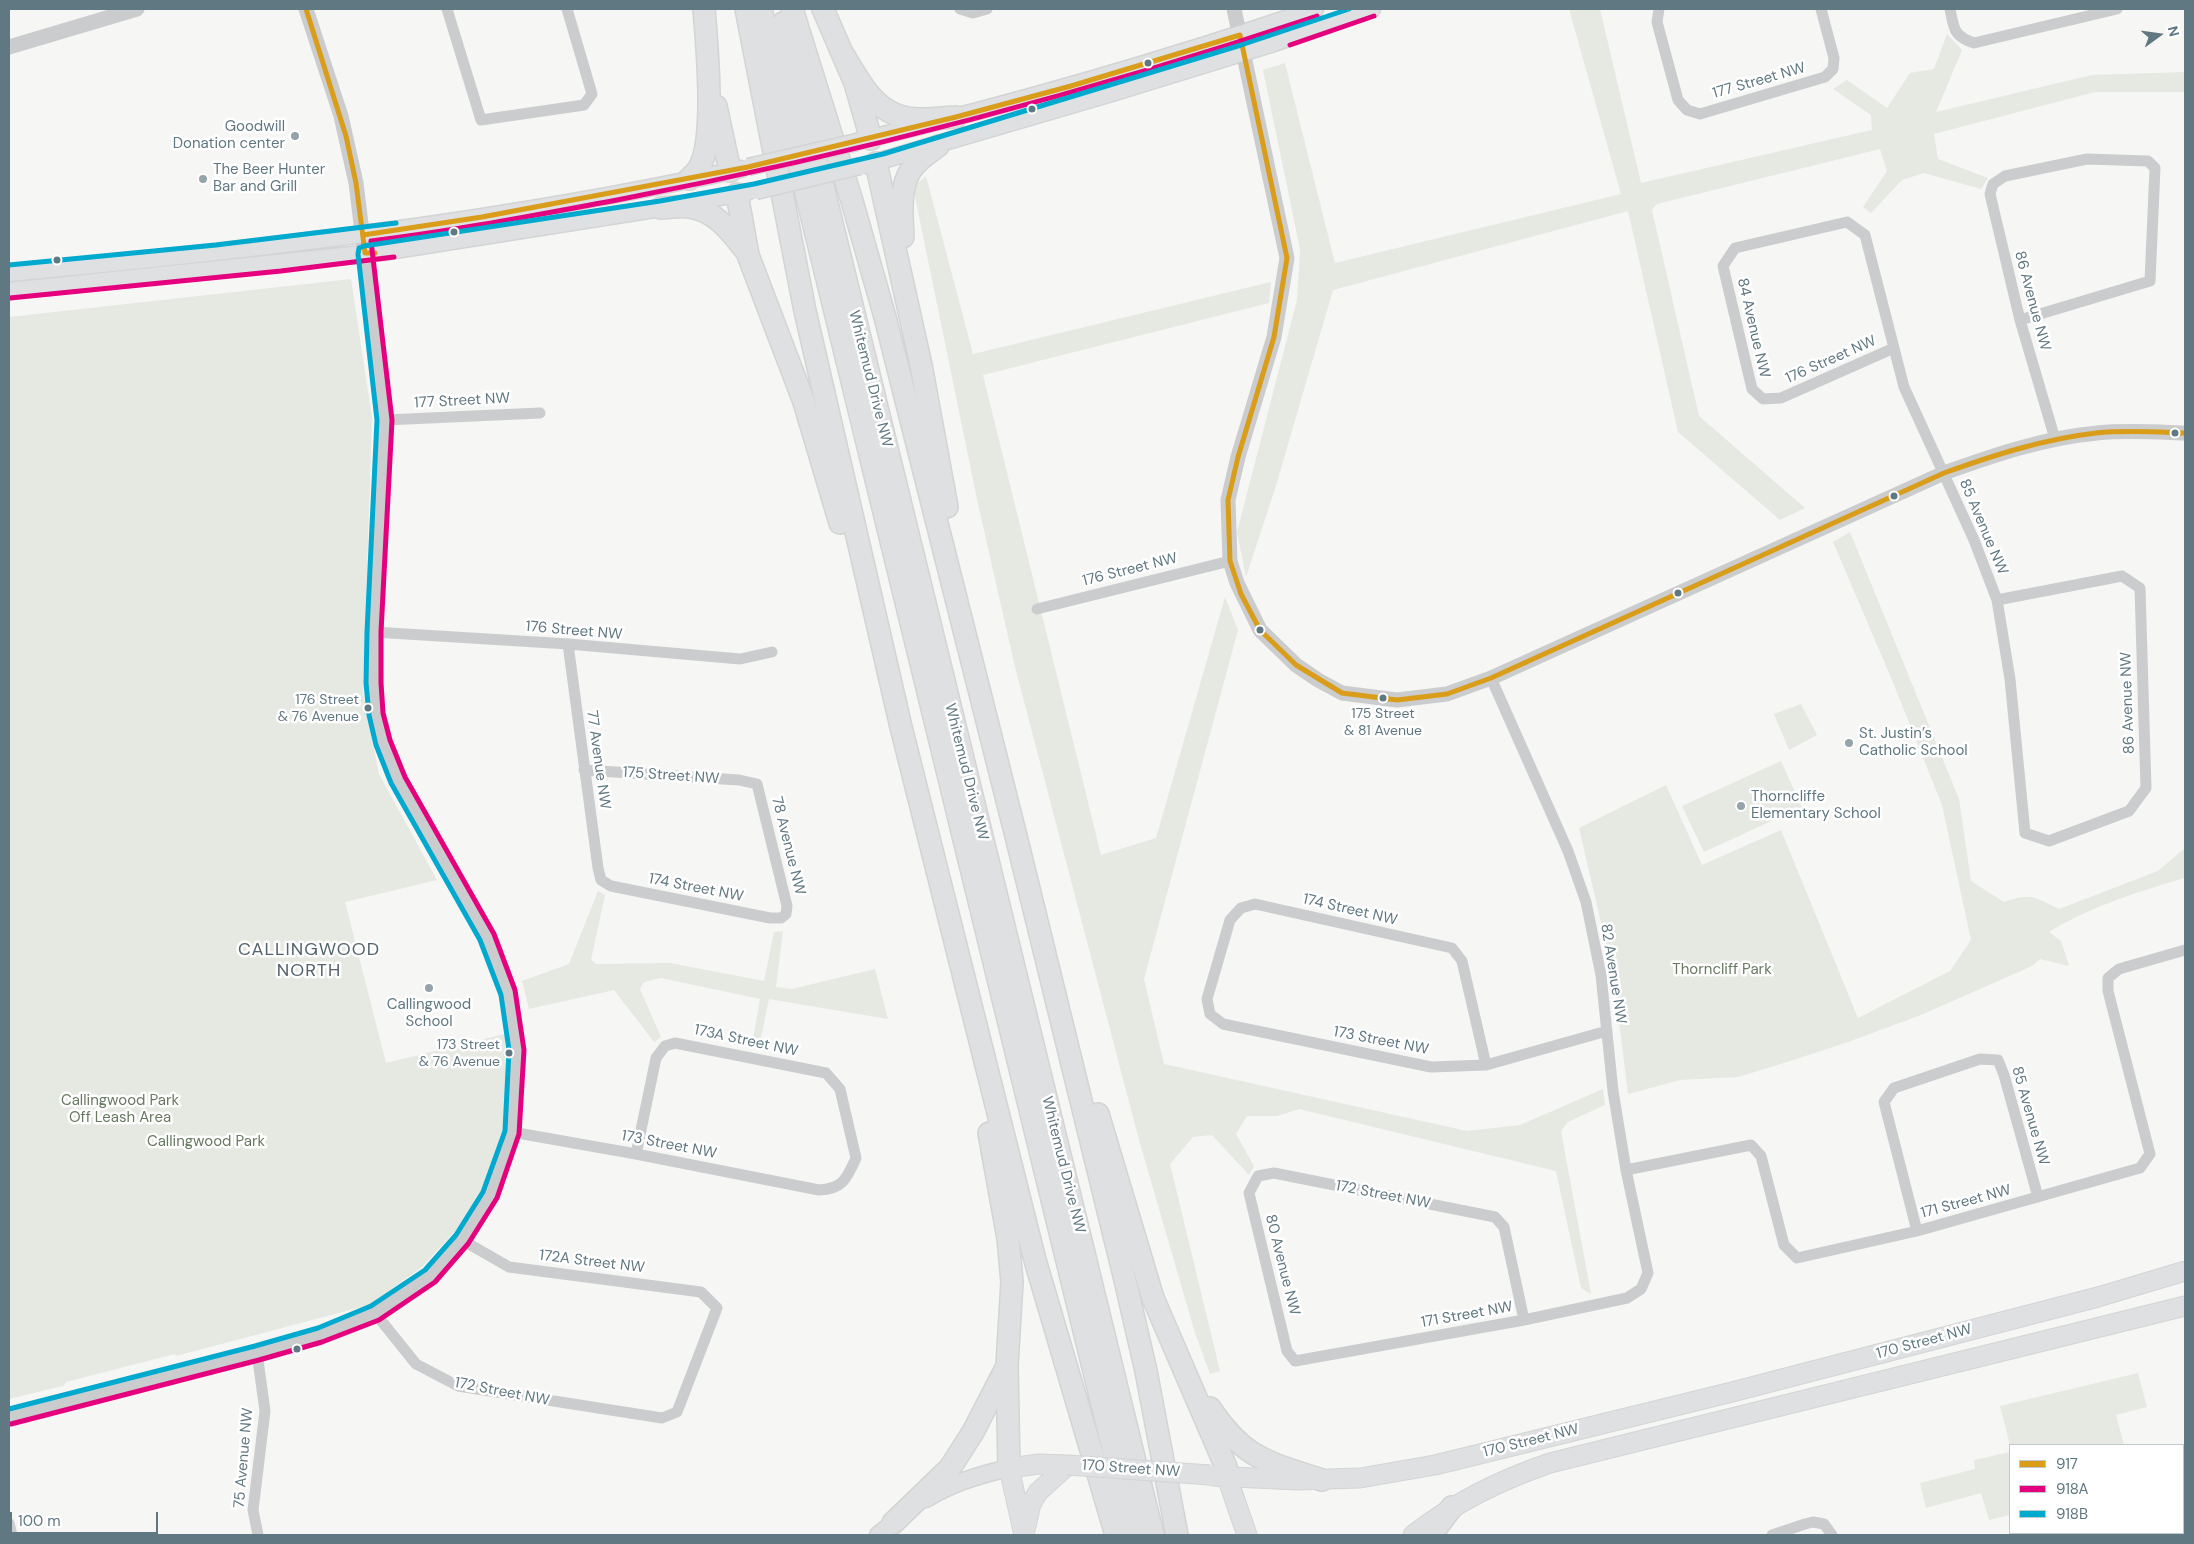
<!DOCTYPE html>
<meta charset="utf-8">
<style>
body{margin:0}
#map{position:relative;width:2194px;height:1544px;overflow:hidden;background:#f6f6f5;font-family:"DM Sans",sans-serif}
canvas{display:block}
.frame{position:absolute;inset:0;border:10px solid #607881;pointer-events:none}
.legend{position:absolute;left:2009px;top:1444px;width:175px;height:90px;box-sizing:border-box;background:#fff;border:1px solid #bfc9cd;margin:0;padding:6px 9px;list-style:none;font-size:15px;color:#607881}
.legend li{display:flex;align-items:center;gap:10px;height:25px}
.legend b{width:25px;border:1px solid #bfc9cd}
.north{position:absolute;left:2134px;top:10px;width:50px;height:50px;-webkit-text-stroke:4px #fff;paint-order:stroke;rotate:76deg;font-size:14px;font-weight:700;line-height:20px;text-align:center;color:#607881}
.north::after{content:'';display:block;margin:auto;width:18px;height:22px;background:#607881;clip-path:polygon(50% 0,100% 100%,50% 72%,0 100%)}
.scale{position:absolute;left:10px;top:1512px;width:148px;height:22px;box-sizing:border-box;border:2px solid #607881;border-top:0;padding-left:6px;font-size:15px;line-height:18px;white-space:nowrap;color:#607881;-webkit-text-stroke:4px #fff;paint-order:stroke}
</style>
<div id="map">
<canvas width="2194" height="1544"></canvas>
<div class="frame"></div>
<ul class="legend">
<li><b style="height:6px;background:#d99d1a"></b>917</li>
<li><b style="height:6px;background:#e5007d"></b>918A</li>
<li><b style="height:6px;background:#00a9ce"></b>918B</li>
</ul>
<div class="north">N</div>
<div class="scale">100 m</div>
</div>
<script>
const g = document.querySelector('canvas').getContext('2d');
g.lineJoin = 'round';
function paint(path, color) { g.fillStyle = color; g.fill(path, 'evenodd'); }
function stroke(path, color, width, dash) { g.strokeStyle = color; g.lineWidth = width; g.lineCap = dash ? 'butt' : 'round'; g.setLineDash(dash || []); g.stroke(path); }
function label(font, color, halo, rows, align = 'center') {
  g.font = font + ' "DM Sans",sans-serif'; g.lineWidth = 5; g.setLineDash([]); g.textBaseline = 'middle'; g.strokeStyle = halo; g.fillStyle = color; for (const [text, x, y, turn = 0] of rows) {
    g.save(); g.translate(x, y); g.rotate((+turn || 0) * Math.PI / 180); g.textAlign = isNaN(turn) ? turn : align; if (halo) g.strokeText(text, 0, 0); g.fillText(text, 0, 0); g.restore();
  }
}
const green = new Path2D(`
 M 1569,9 L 1600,9 L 1641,183 L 1872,130 L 1871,115 L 1833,89 L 1847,80 L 1887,108 L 1910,73 L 1934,69 L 1947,34 L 1962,50 L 1936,112 L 2092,75 L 2185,72 L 2185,92 L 2095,92 L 1934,134 L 1938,159 L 1988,178 L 1981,189 L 1924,173 L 1902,180 L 1871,213 L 1863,207 L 1887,171 L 1880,149 L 1657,204 L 1652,210 L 1699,416 L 1805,508 L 1780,520 L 1678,432 L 1628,211 L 1333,290 L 1275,489 L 1246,577 L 1237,532 L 1297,300 L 1300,249 L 1263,70 L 1285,63 L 1335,263 L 1621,194 Z
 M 926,176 L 973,354 L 1271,282 L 1269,303 L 983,375 L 1101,855 L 1156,838 L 1225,597 L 1238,630 L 1144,979 L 1164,1064 L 1467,1131 L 1520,1125 L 1603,1089 L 1605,1105 L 1568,1122 L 1561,1131 L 1591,1294 L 1581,1288 L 1556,1171 L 1299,1109 L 1277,1116 L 1247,1116 L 1236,1134 L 1254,1166 L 1249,1175 L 1212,1135 L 1193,1137 L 1170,1164 L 1220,1371 L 1210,1374 L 1195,1333 L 1139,1140 L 1015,667 L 978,504 L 913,187 Z
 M 351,279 L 372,418 L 363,693 L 379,774 L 437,880 L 345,902 L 386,1063 L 505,1034 L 506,1126 L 478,1206 L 422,1267 L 369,1305 L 176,1356 L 175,1354 L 66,1382 L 63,1386 L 9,1399 L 9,317 Z
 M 1850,532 L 1959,799 L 1971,881 L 2004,902 C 2032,892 2034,897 2059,909 L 2158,871 L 2185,848 L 2185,878 C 2142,890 2087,908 2049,932 L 2061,941 L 2069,966 L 2040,959 L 2032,966 L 1921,1015 L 1848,1042 L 1784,1063 L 1738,1077 L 1680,1080 L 1628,1094 L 1613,974 L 1579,828 L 1666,785 L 1702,865 L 1781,830 L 1858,1018 L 1950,971 L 1971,940 L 1942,805 L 1892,680 L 1833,542 Z
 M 1801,704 L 1817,735 L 1789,750 L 1774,714 Z
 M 1781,761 L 1802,807 L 1704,852 L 1682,806 Z
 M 598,891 L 605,895 L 591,960 L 596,964 L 670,963 L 764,981 L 774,932 L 783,931 L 776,987 L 792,989 L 875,969 L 888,1019 L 769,999 L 759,1047 L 752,1045 L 760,999 L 661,978 L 644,982 L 640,989 L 661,1037 L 654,1042 L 614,990 L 529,1009 L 522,981 L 569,964 Z
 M 2138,1373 L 2147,1407 L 2116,1415 L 2124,1445 L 2010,1445 L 2000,1406 Z
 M 2010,1452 L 2010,1515 L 1989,1520 L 1981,1493 L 1926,1508 L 1920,1483 L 1975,1469 L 1974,1460 Z
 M 2027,1533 L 2180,1533 L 2181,1535 L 2028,1535 Z`);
const minor = new Path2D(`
 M 447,9 L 481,120 L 584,105 L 592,94 L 567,9
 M 960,9 L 973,13 L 987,9
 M 1659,9 L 1657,22 L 1678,100 L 1687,110 L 1700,114 L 1825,77 L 1833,69 L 1834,58 L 1821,9
 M 1950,9 C 1954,28 1953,36 1974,43 L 2117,9
 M 2020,320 L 2150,281 L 2155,168 L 2148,161 L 2087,159 L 2005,176 L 1993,184 L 1990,194 L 2020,320 L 2055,439
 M 1894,348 L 1781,398 L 1763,399 L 1752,389 L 1723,266 L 1735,248 L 1847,222 L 1865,235 L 1904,387 L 1974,540 L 1997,600 L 2010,679 L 2025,833 L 2049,841 L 2129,811 L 2146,788 L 2140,588 L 2122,576 L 1997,600
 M 385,420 L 540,413
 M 1037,609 L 1230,561
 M 374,632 L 568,644 L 740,659 L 772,652
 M 568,644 L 598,868 L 601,880 L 611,886 L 770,918 L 781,918 L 786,914 L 787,906 L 757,784 L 739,780 L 584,770
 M 1491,678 L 1568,851 L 1586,902 L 1601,975 L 1613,1091 L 1626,1170 L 1648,1273 L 1641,1289 L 1627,1298 L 1524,1320 L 1295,1361 L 1287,1351 L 1249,1193 L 1258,1176 L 1274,1173 L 1495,1217 L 1504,1227 L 1524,1320
 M 1486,1065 L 1462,961 L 1452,948 L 1255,904 L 1241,908 L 1230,920 L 1207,999 L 1210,1014 L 1223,1024 L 1431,1067 L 1486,1065 L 1607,1031
 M 512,1132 L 636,1154 L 819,1190 C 843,1189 847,1178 856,1158 L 840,1089 L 826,1073 L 675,1043 L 665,1046 L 656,1058 L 636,1154
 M 1626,1170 L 1751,1145 L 1761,1156 L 1784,1245 L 1797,1258 L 1917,1231 L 2140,1168 L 2150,1154 L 2108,991 L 2108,978 L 2119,969 L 2185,950
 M 1917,1231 L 1884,1102 L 1894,1088 L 1980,1059 L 1998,1060 L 2004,1075 L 2038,1197
 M 375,1313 L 416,1364 L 458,1386 L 662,1418 L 677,1412 L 717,1308 L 701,1292 L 509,1267 L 462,1240
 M 257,1353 L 265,1411 L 253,1510 L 258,1535
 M 9,1523 L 12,1535
 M 1772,1535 L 1805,1524 L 1813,1522 L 1824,1524 L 1832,1535`);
const tertiary = new Path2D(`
 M 1234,9 L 1287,258 L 1274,337 L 1238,457 L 1228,500 L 1230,561 L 1237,583 L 1260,630 L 1296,665 L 1318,680 L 1342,693 L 1397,700 L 1447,694 L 1491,678 L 1944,473 C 1994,455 2044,438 2097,433 C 2126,430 2156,432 2185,433
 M 9,47 L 137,9
 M 9,1417 L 257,1353 L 320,1335 L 375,1313 L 430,1276 L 462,1240 L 490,1195 L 512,1132 L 517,1050 L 508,993 L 487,937 L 398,780 L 383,742 L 376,714 L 373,683 L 374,632 L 385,420 L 356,183 L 341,116 L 306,9`);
const secondary = new Path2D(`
 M 859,141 C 1013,104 1166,60 1315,9
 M 866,165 L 1112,93 L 1271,44 L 1372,9
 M 9,273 C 254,250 500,222 741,169
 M 9,291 L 382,252 L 661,208 L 747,192
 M 926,1499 C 952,1483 979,1475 1009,1468
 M 878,1535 L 902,1516`);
const primary = new Path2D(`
 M 1213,1476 L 1297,1480 L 1360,1478 L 1435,1465 L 1732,1392 L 2098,1297 L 2185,1271
 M 1227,1477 L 1247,1535
 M 1025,1530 L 1031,1504 L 1038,1492 L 1068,1465
 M 1024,1535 L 1009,1468 L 1039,1464 L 1068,1465
 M 1413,1535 C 1456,1502 1498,1481 1550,1463 L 2185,1306`);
const motorway = new Path2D(`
 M 746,9 L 805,311 L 901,727 L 1035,1260 L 1116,1535
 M 761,9 L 1134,1535
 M 792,9 L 852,201 L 885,317 L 1016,836 L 1125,1280 L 1146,1371 L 1177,1535
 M 823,9 L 855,83 L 871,139
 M 783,23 L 1153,1535
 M 841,51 C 856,74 869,105 897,115 C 914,122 938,118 956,117
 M 716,106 L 730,171
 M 876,163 L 921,365 L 947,507
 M 689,179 C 694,174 699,170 701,164 C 715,133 707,45 704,9
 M 737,194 L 748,255 L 804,402 L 840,523
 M 661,208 C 670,208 680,205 689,207 C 715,210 731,232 746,251
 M 903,237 C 902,217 899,187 911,170 C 917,160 928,153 938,146
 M 1098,1114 L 1153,1298 L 1226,1467 L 1227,1477
 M 989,1133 L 1008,1238 L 1012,1282 L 1007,1365 L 1009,1468
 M 1210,1408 C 1244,1459 1267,1462 1322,1480
 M 893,1523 L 950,1468 L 973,1432 L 1006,1368
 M 1431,1535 L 1452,1507`);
const secondaryBridge = new Path2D(`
 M 748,167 L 857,142
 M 756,191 L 860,166`);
const primaryBridge = new Path2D(`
 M 1068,1465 L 1210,1475`);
const bus1 = new Path2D(`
 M 306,9 L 346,136 L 356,183 L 365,253 L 375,253
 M 363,235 L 482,217 L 748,167 L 956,117 L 1071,86 L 1240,35 L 1287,258 L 1274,337 L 1238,457 L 1228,500 L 1230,561 L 1241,594 L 1260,630 L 1296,665 L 1342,693 L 1397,700 L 1447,694 L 1491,678 L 1944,473 C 1994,455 2044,439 2096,433 C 2126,430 2156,432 2185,433`);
const bus2 = new Path2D(`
 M 1290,45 L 1374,16
 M 10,298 L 281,271 L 394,257
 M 11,1424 L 259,1360 L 322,1342 L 379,1320 L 435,1282 L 468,1244 L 497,1198 L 519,1134 L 524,1050 L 515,990 L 494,934 L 405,777 L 390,740 L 383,713 L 381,683 L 381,632 L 392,420 L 371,241 C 454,231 536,215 617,200 C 855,154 1088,93 1317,16`);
const bus3 = new Path2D(`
 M 9,265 L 216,245 L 396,223
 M 9,1409 L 255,1346 L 318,1328 L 371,1306 L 425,1270 L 456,1235 L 483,1192 L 505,1131 L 509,1050 L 501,995 L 480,940 L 391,783 L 376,745 L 369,715 L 366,683 L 367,632 L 377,420 L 358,254 L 359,248 L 364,246 L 660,201 L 754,184 L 883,154 L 1241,45 L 1349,9`);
const markers = [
 [1148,63,4.5,"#607881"],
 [1032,109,4.5,"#607881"],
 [295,136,5,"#94a4aa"],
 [203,179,5,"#94a4aa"],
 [454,232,4.5,"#607881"],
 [57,260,4.5,"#607881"],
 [2175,433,4.5,"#607881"],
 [1894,496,4.5,"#607881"],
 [1678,593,4.5,"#607881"],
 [1260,630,4.5,"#607881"],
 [1383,698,4.5,"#607881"],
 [368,708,4.5,"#607881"],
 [1849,743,5,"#94a4aa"],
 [1741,806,5,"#94a4aa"],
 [429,988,5,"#94a4aa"],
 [509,1053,4.5,"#607881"],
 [297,1349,4.5,"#607881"]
];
const busNames = [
 ["176 Street",359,700],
 ["& 76 Avenue",359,717],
 ["175 Street",1383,714,"center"],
 ["& 81 Avenue",1383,731,"center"],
 ["173 Street",500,1045],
 ["& 76 Avenue",500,1062]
];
const streetNames = [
 ["177 Street NW",1759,81,-16],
 ["86 Avenue NW",2032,301,75],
 ["84 Avenue NW",1753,328,77],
 ["176 Street NW",1831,360,-24],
 ["Whitemud Drive NW",870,379,76],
 ["177 Street NW",462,401,-3],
 ["85 Avenue NW",1983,527,67],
 ["176 Street NW",1130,570,-14],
 ["176 Street NW",574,631,5],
 ["86 Avenue NW",2128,703,-92],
 ["77 Avenue NW",598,760,82],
 ["Whitemud Drive NW",966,772,76],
 ["175 Street NW",671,776,4],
 ["78 Avenue NW",788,846,76],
 ["174 Street NW",696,888,11],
 ["174 Street NW",1350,910,13],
 ["82 Avenue NW",1613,974,81],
 ["173A Street NW",746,1041,12],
 ["173 Street NW",1381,1041,11],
 ["85 Avenue NW",2030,1116,74],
 ["173 Street NW",669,1145,11],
 ["Whitemud Drive NW",1063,1165,76],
 ["172 Street NW",1383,1195,11],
 ["171 Street NW",1966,1202,-15],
 ["172A Street NW",592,1262,7],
 ["80 Avenue NW",1282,1265,76],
 ["171 Street NW",1467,1315,-10],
 ["170 Street NW",1924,1342,-15],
 ["172 Street NW",502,1392,11],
 ["170 Street NW",1531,1441,-14],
 ["75 Avenue NW",244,1458,-85],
 ["170 Street NW",1131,1469,4]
];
const poiNames = [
 ["Goodwill",285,127,"right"],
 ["Donation center",285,144,"right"],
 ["The Beer Hunter",213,170],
 ["Bar and Grill",213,187],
 ["St. Justin’s",1859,734],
 ["Catholic School",1859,751],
 ["Thorncliffe",1751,797],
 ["Elementary School",1751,814],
 ["Callingwood",429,1005,"center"],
 ["School",429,1022,"center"]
];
const parkNames = [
 ["Thorncliff Park",1722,970],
 ["Callingwood Park",120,1101],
 ["Off Leash Area",120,1118],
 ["Callingwood Park",206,1142]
];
const quarterNames = [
 ["CALLINGWOOD",309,950],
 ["NORTH",309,971]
];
paint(green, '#e6e8e2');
stroke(secondary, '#d3d4d5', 19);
stroke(primary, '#d3d4d5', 21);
stroke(motorway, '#d3d4d3', 24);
stroke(minor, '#cbcccd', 11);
stroke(tertiary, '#cbcccd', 15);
stroke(secondary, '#dfe0e1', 16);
stroke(primary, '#dfe0e1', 19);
stroke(motorway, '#dfe0e1', 21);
stroke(secondaryBridge, '#d3d4d5', 19, []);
stroke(primaryBridge, '#d3d4d5', 21, []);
stroke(secondaryBridge, '#dfe0e1', 16);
stroke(primaryBridge, '#dfe0e1', 19);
stroke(bus1, '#d99d1a', 5);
stroke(bus2, '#e5007d', 5);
stroke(bus3, '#00a9ce', 5);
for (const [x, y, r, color] of markers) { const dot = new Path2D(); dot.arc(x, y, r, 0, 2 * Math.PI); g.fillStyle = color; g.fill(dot); stroke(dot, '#fff', 2); }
label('14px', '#607881', '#fff', busNames, 'right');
label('15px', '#607881', '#fff', streetNames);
label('15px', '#607881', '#fff', poiNames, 'left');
label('15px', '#687960', '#fff', parkNames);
g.letterSpacing = '1px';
label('18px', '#53646c', '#fff', quarterNames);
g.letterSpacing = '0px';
</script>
